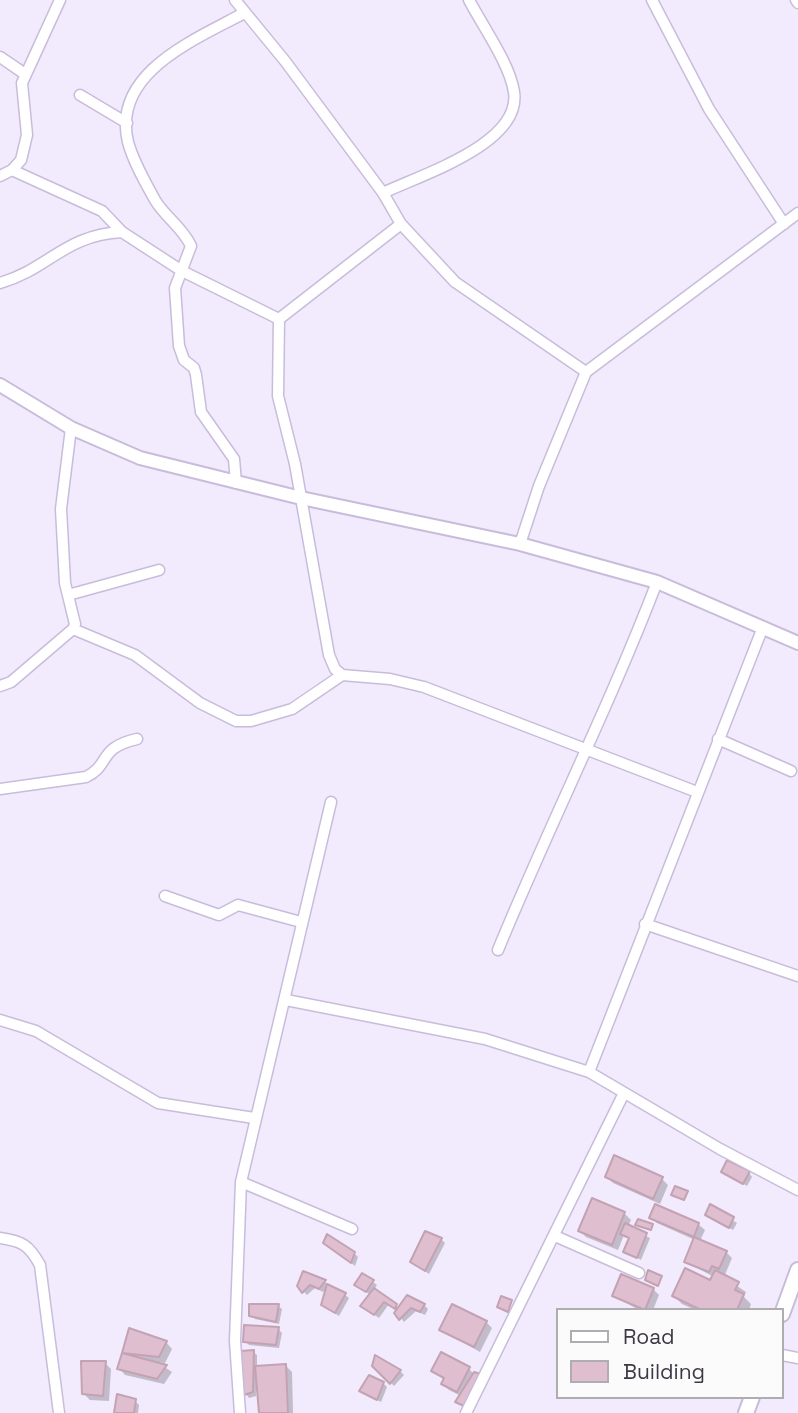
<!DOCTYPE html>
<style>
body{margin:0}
#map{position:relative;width:798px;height:1413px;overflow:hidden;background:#f2eafd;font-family:"Space Grotesk",sans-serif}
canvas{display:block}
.legend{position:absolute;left:556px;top:1308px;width:228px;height:91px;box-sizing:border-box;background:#fbfbfb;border:2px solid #afadb2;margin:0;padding:9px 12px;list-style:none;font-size:21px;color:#3e3845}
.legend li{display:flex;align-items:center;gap:14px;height:35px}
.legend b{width:35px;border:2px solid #afadb2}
</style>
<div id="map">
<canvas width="798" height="1413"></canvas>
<ul class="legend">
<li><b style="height:9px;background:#fff"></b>Road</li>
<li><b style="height:19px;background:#dfbecf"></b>Building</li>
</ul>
</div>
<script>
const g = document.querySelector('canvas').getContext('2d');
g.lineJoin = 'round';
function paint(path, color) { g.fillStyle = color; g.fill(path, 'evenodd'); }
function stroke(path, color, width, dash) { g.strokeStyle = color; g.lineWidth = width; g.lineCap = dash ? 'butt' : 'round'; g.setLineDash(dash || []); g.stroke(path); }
const shadow = new Path2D(`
 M 723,1172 L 749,1173 L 752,1177 L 747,1186 Z
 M 607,1177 L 662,1179 L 668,1185 L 660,1204 L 613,1183 Z
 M 593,1200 L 624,1213 L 631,1220 L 628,1227 L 650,1238 L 641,1260 L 625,1251 L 631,1239 L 624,1235 L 618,1250 L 586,1237 L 580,1231 Z
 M 711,1207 L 737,1223 L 733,1230 L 707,1214 Z
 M 651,1217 L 698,1224 L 705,1230 L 700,1241 L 726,1252 L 732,1258 L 724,1277 L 746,1292 L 744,1297 L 751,1304 L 749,1310 L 695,1310 L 682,1304 L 674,1296 L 711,1283 L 714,1277 L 686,1262 L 695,1240 L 657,1223 Z
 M 441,1239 L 445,1243 L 429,1274 L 416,1265 Z
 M 329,1246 L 354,1253 L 358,1257 L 355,1266 Z
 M 304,1273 L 325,1282 L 329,1285 L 323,1292 L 315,1288 L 307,1295 L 303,1291 Z
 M 373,1282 L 377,1285 L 374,1290 L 400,1309 L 424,1305 L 428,1309 L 425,1315 L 416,1311 L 404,1322 L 397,1313 L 398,1311 L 389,1304 L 379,1318 L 366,1309 L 371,1295 L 360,1288 Z
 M 653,1289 L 659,1295 L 653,1310 L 639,1310 L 614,1296 Z
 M 345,1295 L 349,1298 L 339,1316 L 327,1308 Z
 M 278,1306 L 282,1309 L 279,1324 L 255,1319 L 251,1315 Z
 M 486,1322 L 492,1328 L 480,1352 L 441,1330 Z
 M 278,1329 L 282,1333 L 279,1348 L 249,1345 L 245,1341 Z
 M 130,1330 L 166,1342 L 172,1349 L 165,1363 L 157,1362 L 172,1372 L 164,1384 L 125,1375 L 119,1368 Z
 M 253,1352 L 257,1355 L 257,1368 L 286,1366 L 292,1372 L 293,1413 L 261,1413 L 259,1386 L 256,1386 L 256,1396 L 249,1398 L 246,1394 Z
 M 105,1363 L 111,1369 L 109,1401 L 90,1400 L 84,1394 Z
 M 374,1365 L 400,1371 L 404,1375 L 394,1386 Z
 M 469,1369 L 474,1374 L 468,1408 L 457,1402 L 461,1396 L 449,1390 L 443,1384 L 445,1380 L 433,1371 Z
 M 383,1383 L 387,1387 L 381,1402 L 361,1391 Z
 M 135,1401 L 139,1405 L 138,1413 L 116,1413 Z`);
const building = new Path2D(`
 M 614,1155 L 663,1177 L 653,1199 L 605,1177 Z
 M 727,1160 L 750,1171 L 743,1184 L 721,1172 Z
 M 675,1186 L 688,1191 L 684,1200 L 671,1195 Z
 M 592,1198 L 625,1212 L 612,1245 L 578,1231 Z
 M 655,1204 L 699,1223 L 694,1237 L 649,1218 Z
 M 710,1204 L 734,1217 L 729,1228 L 705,1215 Z
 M 638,1219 L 653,1224 L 651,1230 L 635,1225 Z
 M 625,1223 L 647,1233 L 637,1258 L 623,1252 L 629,1238 L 620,1234 Z
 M 425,1231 L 442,1238 L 425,1271 L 410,1262 Z
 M 327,1234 L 355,1252 L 351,1263 L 323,1243 Z
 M 694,1237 L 727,1251 L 719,1269 L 712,1266 L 709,1272 L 684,1262 Z
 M 685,1268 L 710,1280 L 715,1270 L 739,1282 L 735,1290 L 744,1294 L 737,1310 L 701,1310 L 672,1296 Z
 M 648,1270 L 662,1276 L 658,1286 L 645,1280 Z
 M 303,1271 L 326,1280 L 319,1289 L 310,1285 L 302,1293 L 297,1286 Z
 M 362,1273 L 374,1280 L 366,1292 L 354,1285 Z
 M 621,1274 L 654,1288 L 645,1310 L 612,1296 Z
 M 327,1284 L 346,1293 L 335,1313 L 321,1305 Z
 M 374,1288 L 397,1304 L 395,1309 L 384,1302 L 374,1315 L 360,1306 Z
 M 407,1295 L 425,1304 L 420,1312 L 411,1308 L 399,1320 L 394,1313 Z
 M 501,1296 L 512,1300 L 508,1312 L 497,1307 Z
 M 249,1304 L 279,1304 L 276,1322 L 249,1316 Z
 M 452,1304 L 487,1321 L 474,1347 L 439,1330 Z
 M 244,1325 L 279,1327 L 276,1345 L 243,1342 Z
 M 129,1328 L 167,1341 L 159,1357 L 122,1353 Z
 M 254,1350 L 253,1392 L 244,1395 L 240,1351 Z
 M 441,1352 L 470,1367 L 457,1392 L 441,1384 L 444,1378 L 431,1371 Z
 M 122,1353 L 167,1365 L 157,1379 L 117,1369 Z
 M 375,1355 L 401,1370 L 390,1384 L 372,1366 Z
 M 81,1361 L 106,1361 L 103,1396 L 82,1394 Z
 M 286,1364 L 288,1413 L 259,1413 L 255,1366 Z
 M 474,1372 L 481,1374 L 464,1406 L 455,1402 Z
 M 369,1375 L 384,1382 L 377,1400 L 359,1391 Z
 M 117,1394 L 136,1399 L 134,1413 L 114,1413 Z`);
const minor = new Path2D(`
 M 235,0 L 285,61 L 383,193 L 401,224 L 455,282 L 586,372
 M 652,0 L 709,109 L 784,224
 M 796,0 L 798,3
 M 0,57 L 25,74
 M 80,95 L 127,123
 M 12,170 L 102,211 L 122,232 L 182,271 L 279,319 L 401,224
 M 0,176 L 12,170 L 21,160 L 27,135 L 22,83 L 60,0
 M 383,193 C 420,175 522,144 514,92 C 510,64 482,25 469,0
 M 0,283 C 49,269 64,235 122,232
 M 279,319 L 278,396 L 295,464 L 329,655 L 335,669 L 342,675 L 390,679 L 424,687 L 697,792
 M 236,483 L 234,459 L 201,412 L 196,375 L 194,368 L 184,360 L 179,346 L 175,288 L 191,246 C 183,228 165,217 155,200 C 145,182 133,161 128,142 C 111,72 197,39 244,13
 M 520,544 L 539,486 L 586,372 L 798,213
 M 68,595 L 159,570
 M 73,629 L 135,655 L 200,703 L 236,721 L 251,721 L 292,709 L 342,675
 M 0,686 L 11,682 L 73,629 L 75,624 L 65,583 L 61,509 L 71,428
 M 718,739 L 791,771
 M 0,789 L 86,777 C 111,765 97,748 137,739
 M 165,896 L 219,915 L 238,905 L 301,922
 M 645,924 L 798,976
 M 498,950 C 549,826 609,707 657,582
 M 286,1000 L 485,1039 L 589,1072 L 720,1149 L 798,1190
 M 0,1020 L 36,1031 L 158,1103 L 254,1118
 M 589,1072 L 763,627
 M 241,1182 L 352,1229
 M 555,1236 L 639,1273
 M 0,1238 C 22,1241 29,1245 40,1265 L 59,1413
 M 782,1355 L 798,1358
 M 240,1413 L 235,1341 L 241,1182 L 331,802
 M 466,1413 L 624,1093`);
const tertiary = new Path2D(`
 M 0,385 L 71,428 L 140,458 L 301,498 L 520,544 L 657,582 L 798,643`);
const secondary = new Path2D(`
 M 782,1314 L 798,1270
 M 746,1413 L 752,1397`);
paint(shadow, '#0003');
paint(building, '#dfbecf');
stroke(building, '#c3a3b3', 2);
stroke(minor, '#c9bcdb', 13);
stroke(tertiary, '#c9bcdb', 16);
stroke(secondary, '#c9bcdb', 18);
stroke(minor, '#fff', 10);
stroke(tertiary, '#fff', 12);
stroke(secondary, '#fff', 14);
</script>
